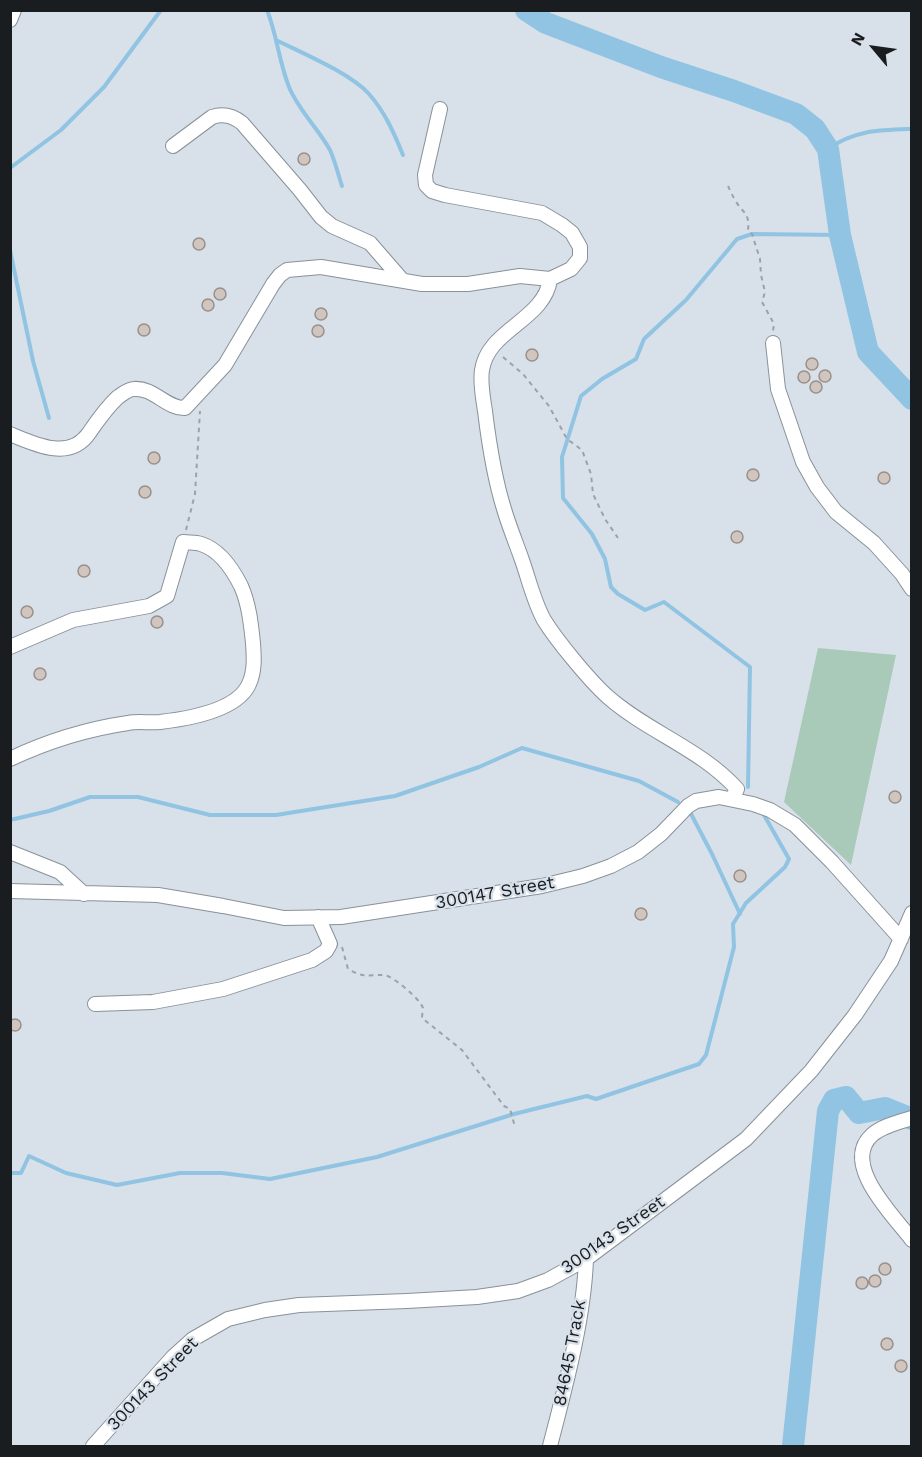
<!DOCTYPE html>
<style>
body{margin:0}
#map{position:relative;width:922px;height:1457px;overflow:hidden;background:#d8e0e9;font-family:"Work Sans",sans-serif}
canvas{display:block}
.frame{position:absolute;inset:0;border:12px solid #1a1d20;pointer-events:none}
.north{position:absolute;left:844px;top:18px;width:60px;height:60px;-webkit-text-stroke:4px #d8e0e9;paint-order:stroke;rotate:299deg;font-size:16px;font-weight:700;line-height:24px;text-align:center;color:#1a1d20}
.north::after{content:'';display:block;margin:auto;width:21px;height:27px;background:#1a1d20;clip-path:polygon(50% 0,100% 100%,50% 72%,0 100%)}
</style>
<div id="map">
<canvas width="922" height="1457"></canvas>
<div class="frame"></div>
<div class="north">N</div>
</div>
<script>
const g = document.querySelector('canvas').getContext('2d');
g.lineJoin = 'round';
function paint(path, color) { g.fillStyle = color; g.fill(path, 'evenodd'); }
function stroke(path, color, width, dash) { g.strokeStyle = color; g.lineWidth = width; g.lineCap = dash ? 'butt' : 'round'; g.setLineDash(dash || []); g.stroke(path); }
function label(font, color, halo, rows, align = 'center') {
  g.font = font + ' "Work Sans",sans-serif'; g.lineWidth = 4.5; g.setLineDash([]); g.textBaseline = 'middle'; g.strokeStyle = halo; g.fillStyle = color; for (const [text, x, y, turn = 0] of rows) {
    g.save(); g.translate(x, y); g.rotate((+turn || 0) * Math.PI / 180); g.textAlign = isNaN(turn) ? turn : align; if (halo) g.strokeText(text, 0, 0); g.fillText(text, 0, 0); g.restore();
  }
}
const green = new Path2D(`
 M 818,648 L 896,655 L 851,865 L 784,802 Z`);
const stream = new Path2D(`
 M 267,10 C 277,35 279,62 289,87 C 299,111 318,128 330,150 C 335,161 338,174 342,186
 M 276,40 C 302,53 350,73 369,94 C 385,112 394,133 403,155
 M 828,149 C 855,130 880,130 912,129
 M 10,168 L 61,130 L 104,87 L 161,10
 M 10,250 L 33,361 L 49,418
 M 748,787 L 750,667 L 664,602 L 645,610 L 618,594 L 611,587 L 605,559 L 592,534 L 563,498 L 562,457 L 581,396 L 602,379 L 636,359 L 644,339 L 686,300 L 737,239 L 752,234 L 840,235
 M 690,812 L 712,854 L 740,914
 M 10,820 L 49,811 L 90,797 L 138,797 L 210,815 L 276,815 L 395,796 L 479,767 L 522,748 L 639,781 L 678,802
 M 10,1173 L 21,1173 L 29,1156 L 66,1173 L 117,1185 L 180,1173 L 222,1173 L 270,1179 L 377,1157 L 514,1114 L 587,1096 L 596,1099 L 699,1064 L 706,1055 L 734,947 L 733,924 L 746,903 L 785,867 L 789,859 L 764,815`);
const river = new Path2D(`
 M 526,10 L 546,23 L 661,67 L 734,91 L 796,114 L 815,129 L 828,149 L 840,235 L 868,352 L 912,399
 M 793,1446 L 828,1111 L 834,1100 L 846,1097 L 859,1113 L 885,1108 L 912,1119`);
const building = new Path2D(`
 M298 159a6 6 0 1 1 12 0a6 6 0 1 1-12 0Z
 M193 244a6 6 0 1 1 12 0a6 6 0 1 1-12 0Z
 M214 294a6 6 0 1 1 12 0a6 6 0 1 1-12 0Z
 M202 305a6 6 0 1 1 12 0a6 6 0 1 1-12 0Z
 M315 314a6 6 0 1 1 12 0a6 6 0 1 1-12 0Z
 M138 330a6 6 0 1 1 12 0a6 6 0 1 1-12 0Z
 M312 331a6 6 0 1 1 12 0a6 6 0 1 1-12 0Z
 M526 355a6 6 0 1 1 12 0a6 6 0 1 1-12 0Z
 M806 364a6 6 0 1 1 12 0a6 6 0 1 1-12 0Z
 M819 376a6 6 0 1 1 12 0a6 6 0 1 1-12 0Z
 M798 377a6 6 0 1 1 12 0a6 6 0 1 1-12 0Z
 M810 387a6 6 0 1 1 12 0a6 6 0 1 1-12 0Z
 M148 458a6 6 0 1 1 12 0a6 6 0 1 1-12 0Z
 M747 475a6 6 0 1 1 12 0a6 6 0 1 1-12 0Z
 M878 478a6 6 0 1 1 12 0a6 6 0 1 1-12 0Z
 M139 492a6 6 0 1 1 12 0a6 6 0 1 1-12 0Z
 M731 537a6 6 0 1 1 12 0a6 6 0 1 1-12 0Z
 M78 571a6 6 0 1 1 12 0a6 6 0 1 1-12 0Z
 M21 612a6 6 0 1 1 12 0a6 6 0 1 1-12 0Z
 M151 622a6 6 0 1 1 12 0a6 6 0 1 1-12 0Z
 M34 674a6 6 0 1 1 12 0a6 6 0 1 1-12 0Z
 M889 797a6 6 0 1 1 12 0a6 6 0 1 1-12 0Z
 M734 876a6 6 0 1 1 12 0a6 6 0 1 1-12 0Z
 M635 914a6 6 0 1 1 12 0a6 6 0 1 1-12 0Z
 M9 1025a6 6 0 1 1 12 0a6 6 0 1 1-12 0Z
 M879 1269a6 6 0 1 1 12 0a6 6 0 1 1-12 0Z
 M869 1281a6 6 0 1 1 12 0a6 6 0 1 1-12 0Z
 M856 1283a6 6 0 1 1 12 0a6 6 0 1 1-12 0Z
 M881 1344a6 6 0 1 1 12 0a6 6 0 1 1-12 0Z
 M895 1366a6 6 0 1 1 12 0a6 6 0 1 1-12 0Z`);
const path = new Path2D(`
 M 728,186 C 730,190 732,195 735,200 C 743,214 750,212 748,231 L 752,234 L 760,259 L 761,275 L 765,292 L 762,302 L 774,324 L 773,331
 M 503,357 L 523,374 L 549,406 L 567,439 L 582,450 L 591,474 L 593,494 L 605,519 L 618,538
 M 186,530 L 195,494 L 200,411
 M 342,947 L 348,969 C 364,978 366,975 384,975 C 392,975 421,1000 423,1008 C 423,1009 422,1016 422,1018 L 462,1050 L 504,1106 L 510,1109 L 515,1127`);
const minor = new Path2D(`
 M 10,20 L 14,10
 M 173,146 L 212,117 C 224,113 233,116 242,123 L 300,190 L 321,217 L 332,226 L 370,243 L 403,281
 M 550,279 C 545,320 488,329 482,370 C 480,383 483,398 485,411 C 489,444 494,477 504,509 C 509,526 516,543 522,560 C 529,580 534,602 544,620 C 557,641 590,681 608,697 C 648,732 701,749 737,789 L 732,799
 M 773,343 L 778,389 L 803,462 L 817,487 L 836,512 L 874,543 L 902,574 L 912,589
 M 10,434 C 36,445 70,461 89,433 C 98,420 106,408 118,397 C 123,394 128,389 134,389 C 153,387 167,409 185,408 L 225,365 L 273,284 L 280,275 L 287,270 L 321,267 L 422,284 L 468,284 L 520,276 L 550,279 L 571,269 L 580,258 L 580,247 L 572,233 L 562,225 L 542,213 L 445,195 L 432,191 L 426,185 L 425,175 L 440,109
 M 10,647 L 73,620 L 149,606 L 167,596 L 183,542 C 189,543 195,542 201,544 C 220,550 232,568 241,586 C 249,604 251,624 253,643 C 254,657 255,671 249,684 C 237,711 186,719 160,722 C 149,723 138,721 128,723 C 87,729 48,741 10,759
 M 10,852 L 60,872 L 84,894
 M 10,891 L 158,895 L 223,906 L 284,918 L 341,917 L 542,886 L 583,876 L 611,866 L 638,852 L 661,834 L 688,806 L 696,801 L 719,797 L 753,804 L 770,810 L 795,825 L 832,862 L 901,939
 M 95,1004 L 153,1002 L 223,989 L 312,960 L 326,951 L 330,944 L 318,917
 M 912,1118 C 899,1122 882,1126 872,1135 C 840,1164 894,1216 912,1240
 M 93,1446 L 173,1357 L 193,1339 L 228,1319 L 265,1310 L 299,1305 L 407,1301 L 477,1297 L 518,1291 L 548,1280 L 586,1259 L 746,1139 L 811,1071 L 855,1015 L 891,961 L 912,913
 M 550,1446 C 565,1388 584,1319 586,1259`);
const streetNames = [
 ["300147 Street",495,893,-10],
 ["300143 Street",613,1235,-35],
 ["84645 Track",570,1353,-79],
 ["300143 Street",153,1384,-46]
];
paint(green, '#a9cab8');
stroke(stream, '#90c4e2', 4);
stroke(river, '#90c4e2', 22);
paint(building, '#d0c5bf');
stroke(building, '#9a908a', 1.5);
stroke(minor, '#899199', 16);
stroke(path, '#9ba2a9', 2, [4.5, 4.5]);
stroke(minor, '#fff', 14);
label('18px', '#1a1d20', '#d8e0e9', streetNames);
</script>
